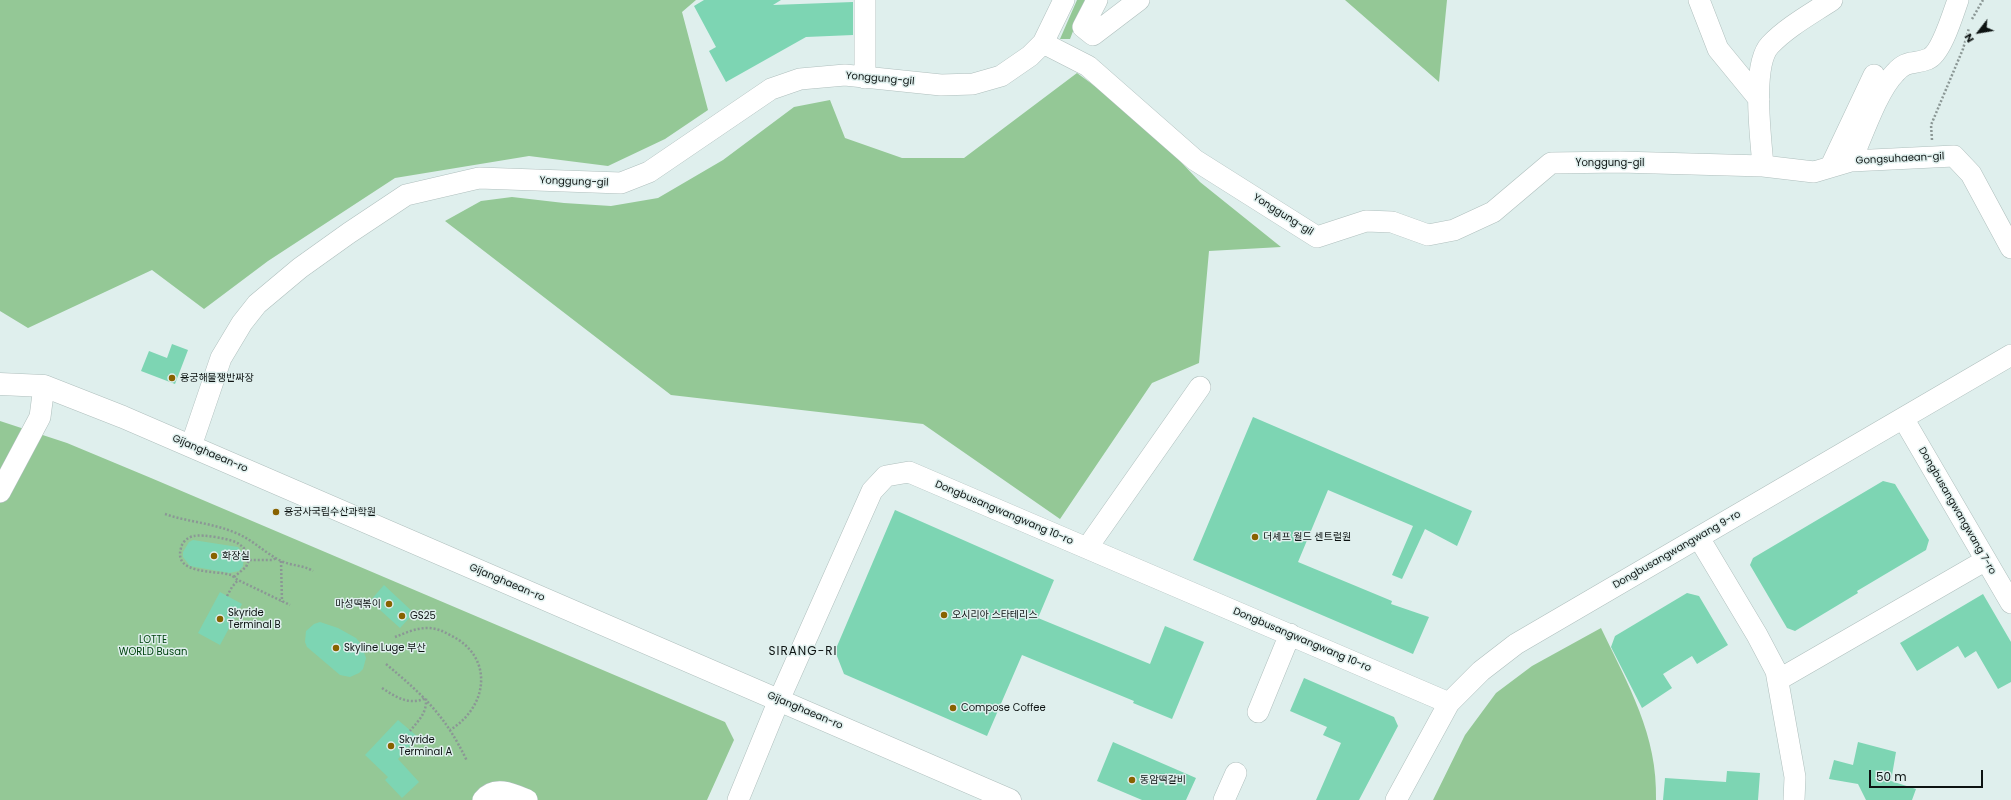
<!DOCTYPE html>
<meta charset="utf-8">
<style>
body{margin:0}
#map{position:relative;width:2011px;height:800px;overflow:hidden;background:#dfefed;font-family:Poppins,sans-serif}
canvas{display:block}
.north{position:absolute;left:1959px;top:12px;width:40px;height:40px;-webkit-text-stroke:3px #dfefed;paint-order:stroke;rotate:239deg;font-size:11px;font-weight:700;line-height:16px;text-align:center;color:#0d1312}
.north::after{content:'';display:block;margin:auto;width:14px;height:18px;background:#0d1312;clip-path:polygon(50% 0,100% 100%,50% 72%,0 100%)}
.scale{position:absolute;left:1869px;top:770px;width:114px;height:18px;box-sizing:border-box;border:2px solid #0d1312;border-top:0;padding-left:5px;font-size:12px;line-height:14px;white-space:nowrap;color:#0d1312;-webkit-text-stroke:3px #dfefed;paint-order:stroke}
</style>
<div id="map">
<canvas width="2011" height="800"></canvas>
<div class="north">N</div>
<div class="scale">50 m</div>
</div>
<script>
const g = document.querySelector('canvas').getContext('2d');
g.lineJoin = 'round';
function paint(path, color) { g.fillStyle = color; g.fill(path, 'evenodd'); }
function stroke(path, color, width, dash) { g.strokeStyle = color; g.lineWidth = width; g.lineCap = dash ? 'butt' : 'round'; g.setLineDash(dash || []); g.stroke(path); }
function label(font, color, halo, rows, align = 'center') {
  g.font = font + ' Poppins,"Noto Sans KR",sans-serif'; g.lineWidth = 3; g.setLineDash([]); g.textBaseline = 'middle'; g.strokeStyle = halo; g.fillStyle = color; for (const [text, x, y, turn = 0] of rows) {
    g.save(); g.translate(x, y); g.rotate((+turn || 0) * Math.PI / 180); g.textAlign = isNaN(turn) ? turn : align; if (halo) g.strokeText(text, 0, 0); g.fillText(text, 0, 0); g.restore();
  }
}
const green = new Path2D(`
 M 0,0 L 696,0 L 682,12 L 708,110 L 665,139 L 608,166 L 529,156 L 395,178 L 268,261 L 204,309 L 152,270 L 28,328 L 0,311 Z
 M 1077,0 L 1085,0 L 1070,39 L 1060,39 Z
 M 1345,0 L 1447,0 L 1439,82 Z
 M 1077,73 L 1140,119 L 1200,182 L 1281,247 L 1209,251 L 1199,363 L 1152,383 L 1060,519 L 923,424 L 671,395 L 445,221 L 481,201 L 512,197 L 564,203 L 611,206 L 658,198 L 723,160 L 794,107 L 830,100 L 845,138 L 902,158 L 964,158 Z
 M 0,421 L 67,443 L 151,478 L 725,722 L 734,740 L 707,800 L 0,800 Z
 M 1601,628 C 1628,685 1658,735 1656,800 L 1433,800 L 1465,735 L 1496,693 L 1532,666 Z`);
const building = new Path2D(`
 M 704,0 L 781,0 L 773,5 L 853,2 L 853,35 L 806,37 L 726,82 L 709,51 L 716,47 L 694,6 Z
 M 172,344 L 188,350 L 175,384 L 141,371 L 149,351 L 167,358 Z
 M 1253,417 L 1472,511 L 1457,546 L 1425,529 L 1402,579 L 1392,575 L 1413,526 L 1328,490 L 1298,562 L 1392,601 L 1391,604 L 1429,617 L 1413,654 L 1193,560 Z
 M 1883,481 L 1895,484 L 1929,540 L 1926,550 L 1857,591 L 1858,593 L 1795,631 L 1787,628 L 1750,565 L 1753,558 Z
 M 895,510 L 1054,580 L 1038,618 L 1150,664 L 1165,626 L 1204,642 L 1172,719 L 1133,703 L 1134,701 L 1022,655 L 987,736 L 844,674 L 835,651 Z
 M 193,540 L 238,547 L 244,556 L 243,566 L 239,571 L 229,573 L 190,566 L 183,557 L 183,552 L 189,542 Z
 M 384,585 L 414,613 L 400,628 L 370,601 Z
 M 220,592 L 242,604 L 220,645 L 198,633 Z
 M 1687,593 L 1699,596 L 1728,645 L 1697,664 L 1692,656 L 1663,674 L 1672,688 L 1642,708 L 1611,647 L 1615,636 Z
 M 1983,594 L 2011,642 L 2011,682 L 1998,689 L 1976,651 L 1965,658 L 1958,646 L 1917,671 L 1900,643 Z
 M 320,622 L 338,628 L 356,638 L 361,644 L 366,658 L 363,669 L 359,673 L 350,677 L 340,675 L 307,647 L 305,642 L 306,631 L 314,624 Z
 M 1304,678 L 1394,717 L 1398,726 L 1359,800 L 1316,800 L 1341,743 L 1323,735 L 1327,727 L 1290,711 Z
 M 398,720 L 418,737 L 398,759 L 419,782 L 402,798 L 385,780 L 388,777 L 365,755 Z
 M 1113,742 L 1196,778 L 1186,800 L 1142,800 L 1097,781 Z
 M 1858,742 L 1896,752 L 1891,781 L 1916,789 L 1912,800 L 1866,800 L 1858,784 L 1829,779 L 1834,760 L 1853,765 Z
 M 1727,771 L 1760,773 L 1758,800 L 1663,800 L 1665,778 L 1726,782 Z`);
const path = new Path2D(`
 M 1972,19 L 1983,0
 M 1932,140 L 1931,125 L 1963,49 L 1969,28
 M 165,514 C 188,522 213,523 236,533 C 253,540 265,553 281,561 C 292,566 303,565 313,571
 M 249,560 C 248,553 245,548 239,544 C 233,539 202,534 194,536 C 188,537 182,542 181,548 C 173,575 216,570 231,575 C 233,576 236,579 238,580 L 290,605
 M 281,561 L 282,602
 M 234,577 L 246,567 L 249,560 L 272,560 L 277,558
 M 227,596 L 232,587 L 238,580
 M 395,637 C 405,633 416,628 427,628 C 436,628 443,631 450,635 C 494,656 489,706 450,730
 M 386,664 C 424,696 445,715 467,761
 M 382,688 C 396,697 409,706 426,698 C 427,713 419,720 410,731`);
const minor = new Path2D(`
 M 1097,0 L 1083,27 L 1093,35 L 1139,0
 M 1699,0 L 1718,49 L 1759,99
 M 1043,43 L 1088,66 L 1195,160 L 1317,237 L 1366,221 L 1392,222 L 1428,235 L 1454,230 L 1493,212 L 1551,163 L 1620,162 L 1763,166 L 1814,172 L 1851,161 L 1954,156 L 1971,174 L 2011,248
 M 865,78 L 865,0
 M 1851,161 C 1862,137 1877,91 1895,73 C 1907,59 1914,65 1928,59 C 1941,54 1953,14 1958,0
 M 1763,166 C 1761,139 1751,65 1770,45 C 1787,27 1811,14 1832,0
 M 1831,166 L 1874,75
 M 1903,418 L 2011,603
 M 191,446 L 221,358 L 242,323 L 257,304 L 300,268 L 349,233 L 406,195 L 479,178 L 621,183 L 649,172 L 771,89 L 800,79 L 845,75 L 941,85 L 973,84 L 1001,76 L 1030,56 L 1043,43 L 1064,0
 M 0,492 L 40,417 L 44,386
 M 1699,538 L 1757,635 L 1776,671 L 1795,777 L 1794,800
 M 1087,548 L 1200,387
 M 1778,680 L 1986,560
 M 1258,712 L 1290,634
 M 483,800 C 495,785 513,794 527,800
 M 738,800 L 779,700 L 872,491 L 886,476 L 909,472 L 1449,703
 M 1224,800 L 1236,773
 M 1396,800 L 1449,703 L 1481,671 L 1516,644 L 2011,355`);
const major = new Path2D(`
 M 0,384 L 44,386 L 123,417 L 1010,800`);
const markers = [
 [172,378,4,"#886200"],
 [276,512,4,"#886200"],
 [1255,537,4,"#886200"],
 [214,556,4,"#886200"],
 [389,604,4,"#886200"],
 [944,615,4,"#886200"],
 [402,616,4,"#886200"],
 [220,619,4,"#886200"],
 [336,648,4,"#886200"],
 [953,708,4,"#886200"],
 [391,746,4,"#886200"],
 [1132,780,4,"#886200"]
];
const streetNames = [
 ["Yonggung-gil",880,79,5],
 ["Gongsuhaean-gil",1900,159,-3],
 ["Yonggung-gil",1610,163],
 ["Yonggung-gil",574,182,2],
 ["Yonggung-gil",1283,215,32],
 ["Gijanghaean-ro",210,454,23],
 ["Dongbusangwangwang 7-ro",1957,511,60],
 ["Dongbusangwangwang 10-ro",1004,513,23],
 ["Dongbusangwangwang 9-ro",1677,550,-30],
 ["Gijanghaean-ro",507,583,23],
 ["Dongbusangwangwang 10-ro",1302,640,23],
 ["Gijanghaean-ro",805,711,23]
];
const poiNames = [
 ["용궁해물쟁반짜장",180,378],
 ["용궁사국립수산과학원",284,512],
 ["더셰프 월드 센트럴원",1263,537],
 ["화장실",222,556],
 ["마성떡볶이",381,604,"right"],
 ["Skyride",228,613],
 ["Terminal B",228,625],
 ["오시리아 스타테리스",952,615],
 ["GS25",410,616],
 ["Skyline Luge 부산",344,648],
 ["Compose Coffee",961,708],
 ["Skyride",399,740],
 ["Terminal A",399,752],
 ["동암떡갈비",1140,780]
];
const parkNames = [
 ["LOTTE",153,640],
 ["WORLD Busan",153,652]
];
const quarterNames = [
 ["SIRANG-RI",803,652]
];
paint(green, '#94c896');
paint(building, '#7dd5b3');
stroke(minor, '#afbfbd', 22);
stroke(major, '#afbfbd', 23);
stroke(path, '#8b9795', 2.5, [2, 2]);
stroke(minor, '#fff', 21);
stroke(major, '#fff', 22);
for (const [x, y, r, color] of markers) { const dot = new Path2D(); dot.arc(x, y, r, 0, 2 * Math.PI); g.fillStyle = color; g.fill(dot); stroke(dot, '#dfefed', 1.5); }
label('10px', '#0d1312', '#dfefed', streetNames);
label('10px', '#0d1312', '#dfefed', poiNames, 'left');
label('10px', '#00430f', '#dfefed', parkNames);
g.letterSpacing = '1px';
label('12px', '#0d1312', '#dfefed', quarterNames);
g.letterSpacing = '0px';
</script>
